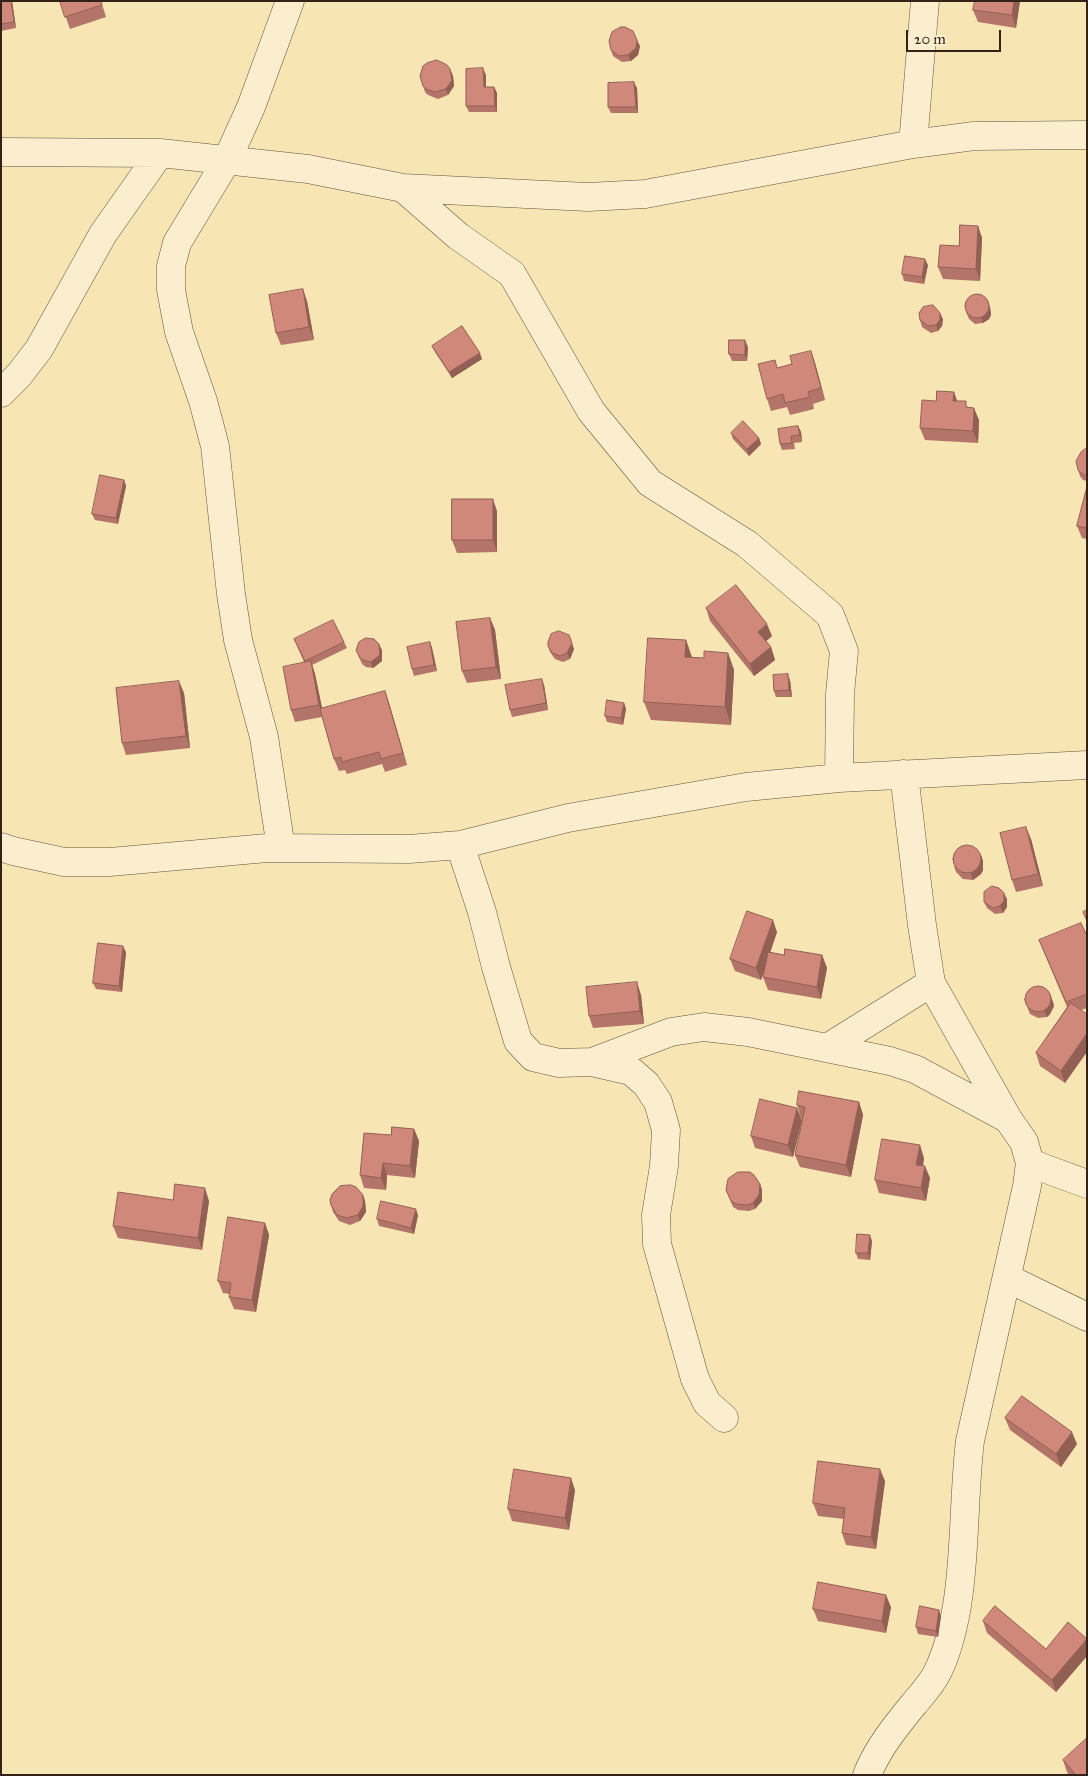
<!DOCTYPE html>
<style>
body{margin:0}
#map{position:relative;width:1088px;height:1776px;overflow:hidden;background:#f7e5b3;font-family:"IM FELL Great Primer",serif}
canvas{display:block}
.frame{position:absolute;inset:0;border:2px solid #332217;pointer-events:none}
.scale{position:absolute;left:906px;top:30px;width:95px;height:22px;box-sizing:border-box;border:2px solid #332217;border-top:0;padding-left:6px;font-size:15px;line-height:18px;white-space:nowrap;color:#332217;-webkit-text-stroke:4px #faeece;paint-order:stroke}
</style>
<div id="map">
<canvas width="1088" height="1776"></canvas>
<div class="frame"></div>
<div class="scale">20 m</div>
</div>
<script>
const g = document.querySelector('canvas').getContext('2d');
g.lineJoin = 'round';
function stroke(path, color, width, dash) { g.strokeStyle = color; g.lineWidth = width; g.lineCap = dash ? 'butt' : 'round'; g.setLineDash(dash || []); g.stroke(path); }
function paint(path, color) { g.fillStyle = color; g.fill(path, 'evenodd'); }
const street = new Path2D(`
 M 913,144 L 925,1
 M 1,152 L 160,153 L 308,169 L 403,188 L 588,197 L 645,194 L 913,144 L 974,136 L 1087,135
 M 403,188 L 458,236 L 512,274 L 591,411 L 650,483 L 747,544 L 830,615 L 844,651 L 840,694 L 839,778
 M 1,393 L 19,375 L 39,349 L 103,234 L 160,153
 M 460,845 L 482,912 L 496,967 L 518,1041 L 533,1057 L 559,1063 L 592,1062 L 671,1032 L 704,1027 L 748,1032 L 890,1061 L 915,1069 L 1008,1119
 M 1,847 L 13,851 L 64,862 L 110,862 L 267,848 L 409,849 L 460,845 L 568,818 L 746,787 L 839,778 L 1087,765
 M 281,848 L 264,737 L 238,640 L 231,594 L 215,446 L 203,401 L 179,332 L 171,290 L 171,266 L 177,243 L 227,160 L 251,107 L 290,1
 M 827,1048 L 931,983
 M 592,1062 L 631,1071 L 646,1084 L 658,1102 L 666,1130 L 664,1166 L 656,1215 L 657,1244 L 695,1379 L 707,1403 L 724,1418
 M 1030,1163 L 1087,1184
 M 1007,1278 L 1087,1317
 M 867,1775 C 878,1748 895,1727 913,1705 C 922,1694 932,1684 938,1671 C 969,1606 961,1513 970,1441 L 1027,1186 L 1030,1163 L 1024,1142 L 1008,1119 L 931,983 L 922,925 L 904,774`);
const wall = new Path2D(`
 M 1,1 L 12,1 L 16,28 L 1,31 Z
 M 60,1 L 101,1 L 106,17 L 70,29 Z
 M 1020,1 L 1016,28 L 978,22 L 973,10 Z
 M 640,46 L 638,55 L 631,61 L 622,62 L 613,56 L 611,50 Z
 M 450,69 L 453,76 L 454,86 L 448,95 L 438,99 L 428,95 L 425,92 L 420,76 Z
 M 486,75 L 486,87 L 494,87 L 497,93 L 497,112 L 469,112 L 466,106 Z
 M 637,88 L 638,113 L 611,113 L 608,107 Z
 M 978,226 L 982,238 L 980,281 L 943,279 L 938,267 Z
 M 928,265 L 924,284 L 904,281 L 902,274 Z
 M 307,301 L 314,340 L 281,345 L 276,333 Z
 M 990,307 L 991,315 L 989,319 L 983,323 L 975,324 L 969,319 L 966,312 Z
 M 943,319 L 942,326 L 938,331 L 931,333 L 922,327 L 920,320 Z
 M 432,346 L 482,359 L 452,378 L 435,352 Z
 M 748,347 L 747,361 L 732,361 L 729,354 Z
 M 811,351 L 815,363 L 825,400 L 813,404 L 814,409 L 790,415 L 787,407 L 771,411 L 767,399 L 778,368 L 792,364 Z
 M 954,392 L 957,401 L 968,407 L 979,420 L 978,443 L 925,440 L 920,428 L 936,401 Z
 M 798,426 L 801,432 L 802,442 L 794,443 L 795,449 L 782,450 L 780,444 Z
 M 731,433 L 759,438 L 761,444 L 749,456 L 733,439 Z
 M 1087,449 L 1087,481 L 1083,480 L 1080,476 L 1078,470 Z
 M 124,480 L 126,486 L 118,524 L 95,520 L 92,514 Z
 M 1087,487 L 1087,539 L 1082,538 L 1077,526 Z
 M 497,511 L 497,552 L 457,553 L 452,540 Z
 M 706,608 L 772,636 L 766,641 L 771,647 L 775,660 L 754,676 L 710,621 Z
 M 490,618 L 495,630 L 501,679 L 467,683 L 462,671 Z
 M 294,639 L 344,642 L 347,648 L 312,665 L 315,674 L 322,709 L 385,691 L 389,703 L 407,765 L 385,772 L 382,764 L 347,774 L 345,770 L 339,771 L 334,759 L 322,717 L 295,722 L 291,710 L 304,662 Z
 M 686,640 L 692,657 L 704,658 L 728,653 L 734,670 L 731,725 L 651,720 L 644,702 Z
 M 430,642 L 432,648 L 437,671 L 414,676 L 412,669 Z
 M 548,646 L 574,649 L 570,659 L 563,662 L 555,659 L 550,652 Z
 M 356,650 L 382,650 L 382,661 L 373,668 L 366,667 L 362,664 Z
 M 790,680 L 792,697 L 776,697 L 774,691 Z
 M 544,685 L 548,710 L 512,717 L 510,710 Z
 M 184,693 L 190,748 L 126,755 L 122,743 Z
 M 624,703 L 626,709 L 623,725 L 607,722 L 605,716 Z
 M 1031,839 L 1043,886 L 1016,892 L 1012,880 Z
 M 981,855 L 983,861 L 983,870 L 981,874 L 973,880 L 963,879 L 956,872 L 954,866 Z
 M 1007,899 L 1007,907 L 1003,913 L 995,914 L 987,908 L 984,902 Z
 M 777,932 L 770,952 L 784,955 L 822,955 L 827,968 L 821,999 L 768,990 L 763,977 L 765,967 L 761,980 L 735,971 L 730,959 Z
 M 1087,936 L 1087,1008 L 1081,1010 L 1065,1083 L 1040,1066 L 1036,1053 L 1067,1007 L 1039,940 Z
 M 126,952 L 122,992 L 96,989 L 93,983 Z
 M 641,995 L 644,1024 L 593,1028 L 589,1016 Z
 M 1024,999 L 1053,1002 L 1054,1006 L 1050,1014 L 1047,1017 L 1038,1018 L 1030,1014 Z
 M 859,1102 L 863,1115 L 851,1177 L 800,1167 L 795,1155 L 803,1118 L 801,1118 L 797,1105 Z
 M 802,1120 L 793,1157 L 755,1148 L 751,1136 Z
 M 414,1129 L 419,1141 L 415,1178 L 387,1175 L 386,1190 L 364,1188 L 360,1175 L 391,1135 Z
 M 924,1158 L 923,1166 L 930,1178 L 926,1201 L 879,1193 L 875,1180 Z
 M 760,1184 L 762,1190 L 762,1201 L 755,1209 L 749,1211 L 738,1210 L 733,1207 L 726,1190 Z
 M 363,1195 L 365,1201 L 366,1212 L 360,1221 L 350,1225 L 339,1221 L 333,1212 L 331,1205 Z
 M 173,1200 L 209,1201 L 202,1250 L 118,1238 L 113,1226 Z
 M 418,1215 L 414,1234 L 379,1226 L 377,1219 Z
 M 265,1223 L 269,1235 L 256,1312 L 234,1309 L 229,1297 L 230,1294 L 223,1293 L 218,1281 Z
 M 872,1241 L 870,1260 L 858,1259 L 856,1253 Z
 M 1005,1418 L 1077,1444 L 1061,1467 L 1010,1430 Z
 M 885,1481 L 876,1549 L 846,1545 L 842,1533 L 844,1519 L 818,1516 L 813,1503 Z
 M 575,1490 L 569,1530 L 512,1521 L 508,1509 Z
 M 891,1607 L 886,1633 L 818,1621 L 813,1609 Z
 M 939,1610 L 941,1616 L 938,1637 L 918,1634 L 916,1627 Z
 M 983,1621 L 1046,1649 L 1087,1638 L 1087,1656 L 1056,1692 L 987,1633 Z
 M 1063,1760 L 1087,1775 L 1069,1775 L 1067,1772 Z`);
const shadedWall = new Path2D(`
 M 11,1 L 12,1 L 16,28 L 14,22 Z
 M 1014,1 L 1020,1 L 1016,28 L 1012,15 Z
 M 637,40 L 640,46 L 638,55 L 631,61 L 628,55 Z
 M 483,68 L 486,75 L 486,93 L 484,87 Z
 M 450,69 L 453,76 L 454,86 L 448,95 L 446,89 Z
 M 634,82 L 637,88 L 638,113 L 636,107 Z
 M 494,87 L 497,93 L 497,112 L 495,106 Z
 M 978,226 L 982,238 L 980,281 L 976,269 Z
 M 925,259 L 928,265 L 924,284 L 922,277 Z
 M 303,289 L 307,301 L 314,340 L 309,327 Z
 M 988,301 L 990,307 L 991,315 L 989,319 L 983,323 L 981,317 Z
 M 940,313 L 943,319 L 942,326 L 938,331 L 936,325 Z
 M 745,340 L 748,347 L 747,361 L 745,355 Z
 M 811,351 L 815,363 L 825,400 L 821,388 Z
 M 480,353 L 482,359 L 452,378 L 449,372 Z
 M 954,392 L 958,404 L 953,401 Z
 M 974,408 L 979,420 L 978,443 L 973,431 Z
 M 798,426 L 801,432 L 802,442 L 800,435 Z
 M 759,438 L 761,444 L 749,456 L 747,449 Z
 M 124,480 L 126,486 L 118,524 L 116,518 Z
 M 493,499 L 497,511 L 497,552 L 493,540 Z
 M 490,618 L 495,630 L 501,679 L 496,667 Z
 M 767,624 L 772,636 L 763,644 L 758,632 Z
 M 686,640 L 692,658 L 685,657 Z
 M 430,642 L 432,648 L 437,671 L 434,665 Z
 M 572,643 L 574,649 L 570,659 L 567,653 Z
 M 379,644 L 382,650 L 382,661 L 373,668 L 371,662 Z
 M 771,647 L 775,660 L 754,676 L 750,664 Z
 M 728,653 L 734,670 L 731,725 L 725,707 Z
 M 311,661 L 315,674 L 324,717 L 319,705 Z
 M 788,674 L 790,680 L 792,697 L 789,690 Z
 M 542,679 L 544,685 L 548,710 L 546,703 Z
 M 179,681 L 184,693 L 190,748 L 186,736 Z
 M 385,691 L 389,703 L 407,765 L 403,753 Z
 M 624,703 L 626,709 L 623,725 L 621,718 Z
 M 1026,827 L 1031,839 L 1043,886 L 1038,874 Z
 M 981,855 L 983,861 L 983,870 L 981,874 L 973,880 L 971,874 Z
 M 1004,893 L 1007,899 L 1007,907 L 1003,913 L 1000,906 Z
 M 773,920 L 777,932 L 761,980 L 756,968 Z
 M 123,946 L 126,952 L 122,992 L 119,986 Z
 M 822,955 L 827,968 L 821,999 L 817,987 Z
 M 637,982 L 641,995 L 644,1024 L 640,1011 Z
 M 1051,996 L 1053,1002 L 1054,1006 L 1050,1014 L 1047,1017 L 1044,1011 Z
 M 1087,1033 L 1087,1052 L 1065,1083 L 1061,1071 Z
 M 859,1102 L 863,1115 L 851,1177 L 846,1165 Z
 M 797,1108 L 802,1120 L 793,1157 L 788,1145 Z
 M 414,1129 L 419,1141 L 415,1178 L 410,1166 Z
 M 920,1145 L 924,1158 L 921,1177 L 916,1165 Z
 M 383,1163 L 387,1175 L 386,1190 L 381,1178 Z
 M 925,1166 L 930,1178 L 926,1201 L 921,1188 Z
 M 760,1184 L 762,1190 L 762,1201 L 755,1209 L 753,1203 Z
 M 205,1188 L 209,1201 L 202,1250 L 198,1238 Z
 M 363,1195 L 365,1201 L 366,1212 L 360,1221 L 358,1215 Z
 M 416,1209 L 418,1215 L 414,1234 L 411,1228 Z
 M 265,1223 L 269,1235 L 256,1312 L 252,1300 Z
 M 870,1235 L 872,1241 L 870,1260 L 868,1253 Z
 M 1072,1432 L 1077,1444 L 1061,1467 L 1056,1454 Z
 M 880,1469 L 885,1481 L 876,1549 L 871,1537 Z
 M 571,1478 L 575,1490 L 569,1530 L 565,1518 Z
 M 886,1595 L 891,1607 L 886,1633 L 882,1621 Z
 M 939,1610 L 941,1616 L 938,1637 L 936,1631 Z
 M 1087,1639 L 1087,1656 L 1056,1692 L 1052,1680 Z`);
const building = new Path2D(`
 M 1,1 L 11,1 L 14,22 L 1,24 Z
 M 60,1 L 101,1 L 102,5 L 65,17 Z
 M 975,1 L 1014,1 L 1012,15 L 973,10 Z
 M 621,27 L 625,27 L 633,31 L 637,40 L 636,48 L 628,55 L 619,56 L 611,50 L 609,41 L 612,32 Z
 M 437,60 L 447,65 L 450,69 L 452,80 L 446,89 L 435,92 L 426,89 L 423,86 L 420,76 L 423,66 L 427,63 Z
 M 483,68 L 484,87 L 494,87 L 495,106 L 466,106 L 466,69 Z
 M 634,82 L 636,107 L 608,107 L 608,83 Z
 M 960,225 L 978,226 L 976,269 L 938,267 L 940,245 L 959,246 Z
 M 905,256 L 925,259 L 922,277 L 902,274 Z
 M 303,289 L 309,327 L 276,333 L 269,295 Z
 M965 306a12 12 0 1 1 24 0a12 12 0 1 1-24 0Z
 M 933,305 L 940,313 L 940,320 L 936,325 L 928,326 L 920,320 L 919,313 L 923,307 Z
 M 462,326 L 480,353 L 449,372 L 432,346 Z
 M 729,340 L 745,340 L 745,355 L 729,354 Z
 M 811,351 L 821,388 L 808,392 L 810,397 L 785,403 L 783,394 L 767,399 L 758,364 L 775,360 L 777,368 L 792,364 L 790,356 Z
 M 937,391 L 954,392 L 953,401 L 966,401 L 966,407 L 974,408 L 973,431 L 920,428 L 922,400 L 936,401 Z
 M 743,421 L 759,438 L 747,449 L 731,433 Z
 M 798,426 L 800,435 L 791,436 L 792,443 L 780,444 L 778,429 Z
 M 1085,449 L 1087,449 L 1087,476 L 1081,473 L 1078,470 L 1076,461 L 1081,452 Z
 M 100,475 L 124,480 L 116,518 L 92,514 Z
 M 1087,487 L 1087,528 L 1077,526 Z
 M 452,499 L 493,499 L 493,540 L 452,540 Z
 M 736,585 L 767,624 L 758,632 L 771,647 L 750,664 L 706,608 Z
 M 490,618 L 496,667 L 462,671 L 456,622 Z
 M 333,620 L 344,642 L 305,661 L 294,639 Z
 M 559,631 L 569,635 L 572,643 L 567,653 L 560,656 L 552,653 L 548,646 L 548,642 L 551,634 Z
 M 366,638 L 374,639 L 379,644 L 380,655 L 371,662 L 363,660 L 360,658 L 356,650 L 359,642 Z
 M 648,638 L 686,640 L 685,657 L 704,658 L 704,651 L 728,653 L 725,707 L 644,702 Z
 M 430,642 L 434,665 L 412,669 L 407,647 Z
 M 311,661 L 319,705 L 291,710 L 283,667 Z
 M 788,674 L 789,690 L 774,691 L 773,675 Z
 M 542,679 L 546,703 L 510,710 L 505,685 Z
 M 179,681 L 186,736 L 122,743 L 116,688 Z
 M 385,691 L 403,753 L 381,759 L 379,752 L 342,762 L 341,757 L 334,759 L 320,709 Z
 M 607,700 L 624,703 L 621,718 L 605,716 Z
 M 1026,827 L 1038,874 L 1012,880 L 1000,833 Z
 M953 859a14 14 0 1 1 28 0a14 14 0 1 1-28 0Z
 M 992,886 L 999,888 L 1004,893 L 1004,901 L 1000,906 L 993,908 L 984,902 L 984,892 Z
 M 1087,910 L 1087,921 L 1083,912 Z
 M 747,911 L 773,920 L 756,968 L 730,959 Z
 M 1081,923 L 1087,936 L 1087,994 L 1066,1002 L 1039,940 Z
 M 98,943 L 123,946 L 119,986 L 93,983 Z
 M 785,949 L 822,955 L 817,987 L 763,977 L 768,952 L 784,955 Z
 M 637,982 L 640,1011 L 589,1016 L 586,987 Z
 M1025 999a13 13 0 1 1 26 0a13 13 0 1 1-26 0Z
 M 1071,1003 L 1087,1014 L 1087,1033 L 1061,1071 L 1036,1053 Z
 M 799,1091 L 859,1102 L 846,1165 L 795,1155 L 805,1107 L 797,1105 Z
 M 760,1099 L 797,1108 L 788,1145 L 751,1136 Z
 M 392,1127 L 414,1129 L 410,1166 L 383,1163 L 381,1178 L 360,1175 L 364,1133 L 391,1135 Z
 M 882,1139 L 920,1145 L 916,1165 L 925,1166 L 921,1188 L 875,1180 Z
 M 738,1172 L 750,1172 L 754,1175 L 760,1184 L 759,1195 L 753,1203 L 747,1205 L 736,1204 L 731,1201 L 726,1190 L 728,1179 Z
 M 175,1184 L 205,1188 L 198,1238 L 113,1226 L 118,1192 L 173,1200 Z
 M 351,1185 L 356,1187 L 363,1195 L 363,1206 L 358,1215 L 347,1218 L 337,1215 L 331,1205 L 330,1200 L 332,1194 L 340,1186 Z
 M 381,1201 L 416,1209 L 411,1228 L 377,1219 Z
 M 228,1217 L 265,1223 L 252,1300 L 229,1297 L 231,1283 L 218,1281 Z
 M 857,1234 L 870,1235 L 868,1253 L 856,1253 Z
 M 1022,1396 L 1072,1432 L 1056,1454 L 1005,1418 Z
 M 818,1461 L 880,1469 L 871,1537 L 842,1533 L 845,1508 L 813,1503 Z
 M 514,1469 L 571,1478 L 565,1518 L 508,1509 Z
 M 818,1582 L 886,1595 L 882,1621 L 813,1609 Z
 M 920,1606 L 939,1610 L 936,1631 L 916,1627 Z
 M 995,1606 L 1046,1649 L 1068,1622 L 1087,1639 L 1052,1680 L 983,1621 Z
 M 1087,1738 L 1087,1775 L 1076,1775 L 1063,1760 Z`);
stroke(street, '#64533e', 29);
stroke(street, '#faeece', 28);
paint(wall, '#b37569');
paint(shadedWall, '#925f55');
paint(building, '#d0887a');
stroke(building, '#925f55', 1);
</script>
